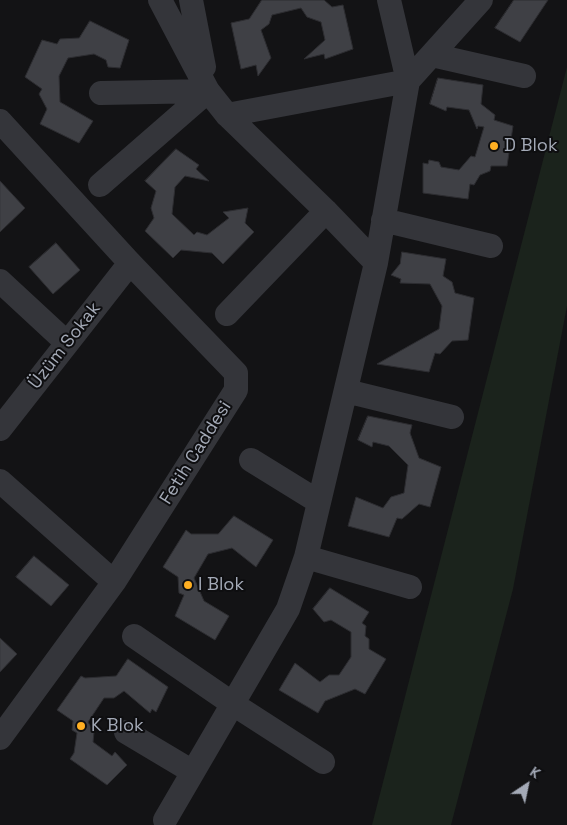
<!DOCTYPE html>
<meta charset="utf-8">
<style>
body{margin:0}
#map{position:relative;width:567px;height:825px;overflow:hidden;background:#131315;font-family:"Space Grotesk",sans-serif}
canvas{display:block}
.north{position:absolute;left:502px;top:760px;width:50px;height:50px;-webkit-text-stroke:4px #0e0e10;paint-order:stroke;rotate:34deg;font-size:14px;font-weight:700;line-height:20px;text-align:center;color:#a4aab7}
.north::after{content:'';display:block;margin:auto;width:18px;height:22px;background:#a4aab7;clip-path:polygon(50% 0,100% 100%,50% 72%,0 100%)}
</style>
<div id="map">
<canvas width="567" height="825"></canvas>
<div class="north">K</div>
</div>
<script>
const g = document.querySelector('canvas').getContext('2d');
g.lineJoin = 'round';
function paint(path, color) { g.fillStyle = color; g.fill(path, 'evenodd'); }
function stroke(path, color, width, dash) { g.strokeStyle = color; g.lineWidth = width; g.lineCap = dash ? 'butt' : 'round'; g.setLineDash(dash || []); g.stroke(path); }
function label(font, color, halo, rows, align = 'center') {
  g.font = font + ' "Space Grotesk",sans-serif'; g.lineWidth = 4; g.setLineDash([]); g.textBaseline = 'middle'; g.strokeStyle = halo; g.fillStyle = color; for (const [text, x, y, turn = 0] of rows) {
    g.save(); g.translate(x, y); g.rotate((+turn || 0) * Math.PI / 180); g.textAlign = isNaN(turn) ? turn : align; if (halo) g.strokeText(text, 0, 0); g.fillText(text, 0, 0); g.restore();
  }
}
const green = new Path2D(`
 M 567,67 L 567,306 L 513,589 L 451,825 L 372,825 Z`);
const building = new Path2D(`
 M 262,0 L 324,0 L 332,7 L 343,5 L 353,49 L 325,59 L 324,54 L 304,59 L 325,40 L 321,22 L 307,17 L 301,8 L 272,15 L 269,24 L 261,30 L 271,58 L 258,76 L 256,65 L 241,69 L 231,23 L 249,19 Z
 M 514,0 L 548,0 L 520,42 L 495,28 Z
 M 90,21 L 129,40 L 120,68 L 108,67 L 106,60 L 94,54 L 68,58 L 59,76 L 60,102 L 93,121 L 79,143 L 40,124 L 47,109 L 39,94 L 42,89 L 25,77 L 42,40 L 57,44 L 60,39 L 79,38 Z
 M 438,78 L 483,85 L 481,104 L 495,115 L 494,120 L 513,126 L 507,166 L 491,166 L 490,171 L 480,175 L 474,185 L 470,184 L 468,199 L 423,193 L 423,163 L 428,164 L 429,160 L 439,162 L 441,167 L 459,170 L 471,156 L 475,157 L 484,127 L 478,126 L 477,129 L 469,110 L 447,107 L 446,111 L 430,104 Z
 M 176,149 L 199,165 L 196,169 L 209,181 L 185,176 L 175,187 L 172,214 L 194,235 L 197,232 L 207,235 L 229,218 L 223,212 L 248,208 L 245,223 L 254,232 L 223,264 L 212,253 L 181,250 L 173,258 L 145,231 L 154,218 L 151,208 L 156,191 L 145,181 Z
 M 0,181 L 25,208 L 0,232 Z
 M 56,243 L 80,270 L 53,294 L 29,267 Z
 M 402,252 L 446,259 L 443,276 L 452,282 L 455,293 L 474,298 L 468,340 L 452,341 L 440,354 L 435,353 L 429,372 L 377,364 L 439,329 L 442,306 L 430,284 L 400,283 L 401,279 L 391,275 L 400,264 Z
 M 368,416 L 412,425 L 410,433 L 419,458 L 441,467 L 430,507 L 419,504 L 402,519 L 397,518 L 389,537 L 348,526 L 356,497 L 383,508 L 391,497 L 404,493 L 408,465 L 389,446 L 373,442 L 372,447 L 358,440 Z
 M 234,516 L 273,540 L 256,567 L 232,548 L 208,554 L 194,578 L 204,601 L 229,616 L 215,640 L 175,616 L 184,595 L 179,593 L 178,577 L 163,567 L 186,530 L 191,534 L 218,534 Z
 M 34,556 L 69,585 L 51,606 L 16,577 Z
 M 330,588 L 369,612 L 362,623 L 366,626 L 365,636 L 369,639 L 369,649 L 386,659 L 365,694 L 355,689 L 325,701 L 318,713 L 279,690 L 295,663 L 320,682 L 329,675 L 339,675 L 351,657 L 351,632 L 331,620 L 324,622 L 313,609 Z
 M 0,638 L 17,654 L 0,672 Z
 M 128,659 L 168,687 L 156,712 L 152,709 L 150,713 L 124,691 L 114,698 L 104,698 L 88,722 L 94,732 L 93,742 L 112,756 L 115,752 L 127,765 L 107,785 L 70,759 L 74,753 L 77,733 L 72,730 L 73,721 L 57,710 L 81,676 L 85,678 L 116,676 Z`);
const minor = new Path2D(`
 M 160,0 L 208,91 L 227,115 L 326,211 L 376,263
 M 191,0 L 204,67
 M 432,55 L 524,76
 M 101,93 L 208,91
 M 227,115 L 408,81 L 481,0
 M 0,121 L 130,263 L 236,373 L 236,390 L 114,582 L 0,738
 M 100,185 L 208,91
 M 383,220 L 491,246
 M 0,281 L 67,343
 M 227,314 L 326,211
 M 346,391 L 452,417
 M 0,429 L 130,263
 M 251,460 L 319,502
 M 0,481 L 114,582
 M 306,557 L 410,587
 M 134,636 L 233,704 L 323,762
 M 126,732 L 193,772
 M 165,820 L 288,609 L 306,557 L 376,263 L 408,81 L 389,0`);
const markers = [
 [494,146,5,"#ffaf22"],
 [188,585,5,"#ffaf22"],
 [81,726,5,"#ffaf22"]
];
const poiNames = [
 ["D Blok",504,146],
 ["I Blok",198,585],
 ["K Blok",91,726]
];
const streetNames = [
 ["Üzüm Sokak",65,346,-52],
 ["Fetih Caddesi",196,453,-58]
];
paint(green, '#1b231c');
paint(building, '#3f4045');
stroke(building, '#2d2d31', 1);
stroke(minor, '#34353a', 24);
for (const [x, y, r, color] of markers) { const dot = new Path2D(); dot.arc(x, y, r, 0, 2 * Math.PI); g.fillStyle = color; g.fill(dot); stroke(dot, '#0e0e10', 2); }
label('18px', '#a4aab7', '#0e0e10', poiNames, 'left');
label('18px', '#a4aab7', '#0e0e10', streetNames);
</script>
